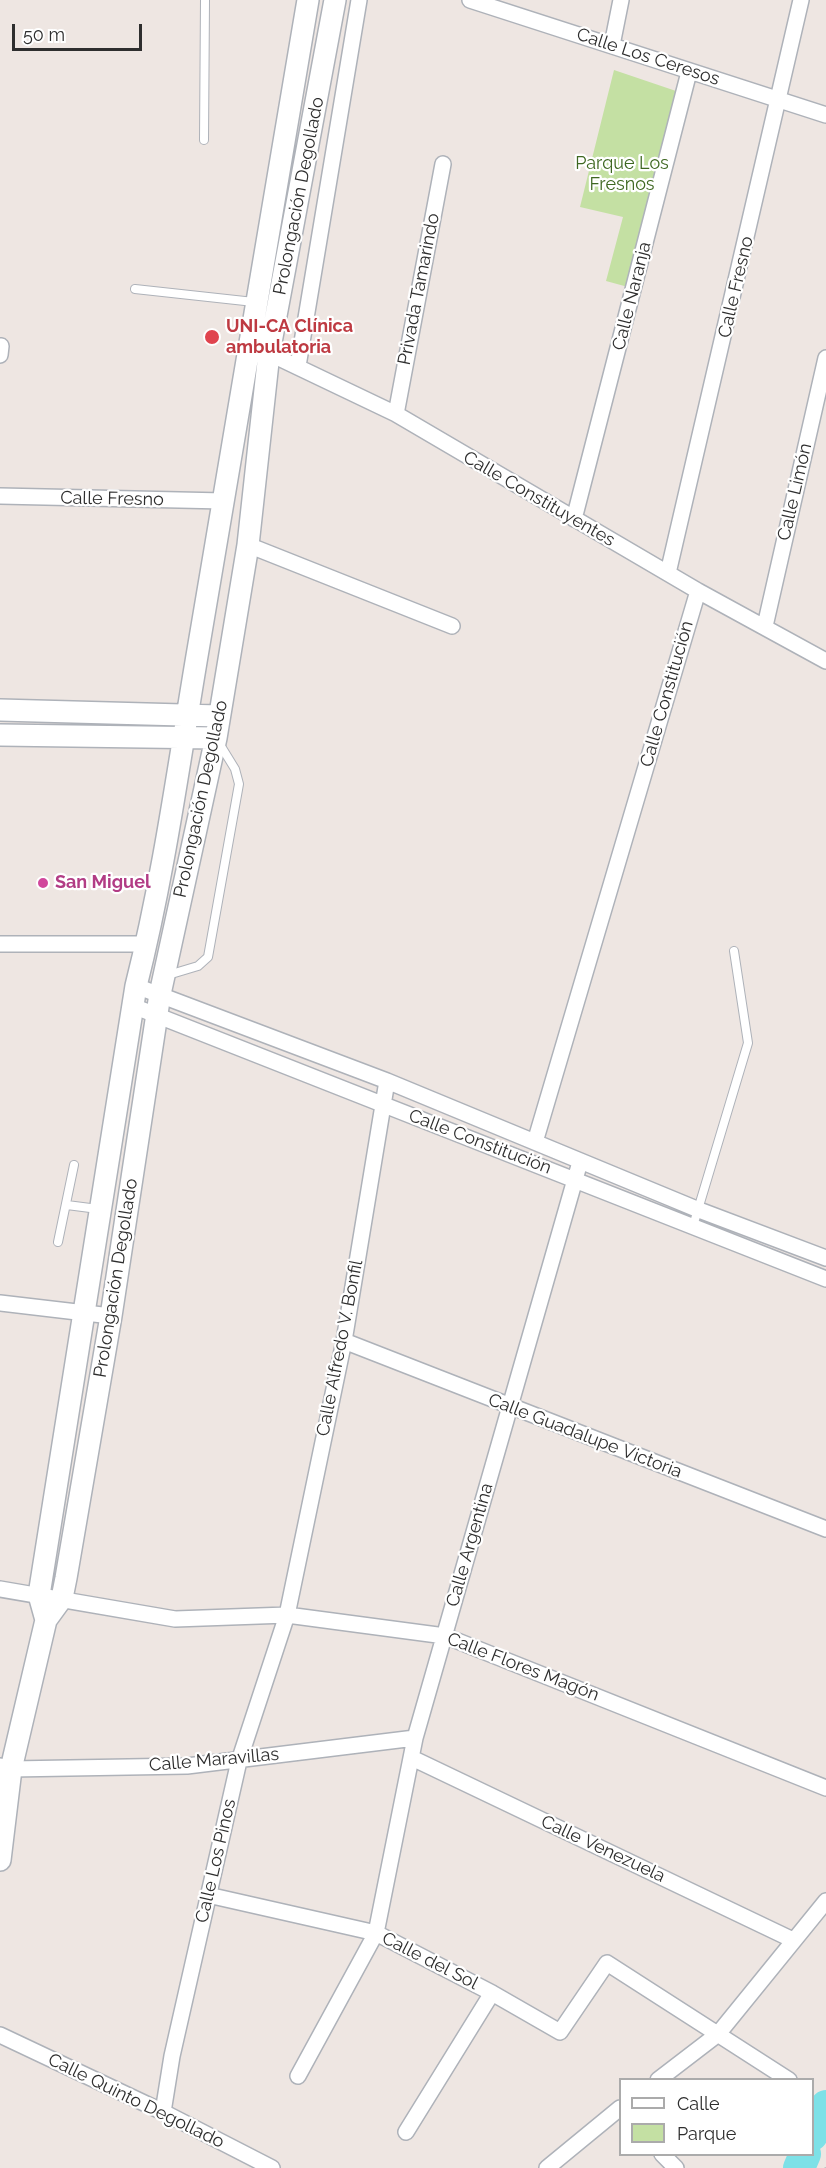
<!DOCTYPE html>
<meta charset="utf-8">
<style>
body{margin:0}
#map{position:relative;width:826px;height:2168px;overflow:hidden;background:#eee6e2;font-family:Raleway,sans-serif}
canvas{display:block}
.legend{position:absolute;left:619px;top:2078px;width:195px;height:78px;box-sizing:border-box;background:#fff;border:2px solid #ababab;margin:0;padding:8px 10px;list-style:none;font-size:18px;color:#2e2e2e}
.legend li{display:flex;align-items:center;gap:12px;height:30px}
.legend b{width:30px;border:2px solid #ababab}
.scale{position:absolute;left:12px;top:24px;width:130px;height:27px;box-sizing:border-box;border:3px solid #2e2e2e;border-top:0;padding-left:8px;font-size:18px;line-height:21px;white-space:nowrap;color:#2e2e2e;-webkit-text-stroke:4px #fff;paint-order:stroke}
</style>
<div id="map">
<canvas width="826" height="2168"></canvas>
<ul class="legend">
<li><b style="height:8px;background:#fff"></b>Calle</li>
<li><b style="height:16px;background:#c4e0a3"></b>Parque</li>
</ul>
<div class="scale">50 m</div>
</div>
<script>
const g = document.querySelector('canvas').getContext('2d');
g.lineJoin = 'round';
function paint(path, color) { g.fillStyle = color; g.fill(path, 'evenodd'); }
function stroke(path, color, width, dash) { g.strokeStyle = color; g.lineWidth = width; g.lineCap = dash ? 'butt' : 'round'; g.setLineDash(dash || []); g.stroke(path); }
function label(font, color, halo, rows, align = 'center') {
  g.font = font + ' Raleway,sans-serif'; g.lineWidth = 4.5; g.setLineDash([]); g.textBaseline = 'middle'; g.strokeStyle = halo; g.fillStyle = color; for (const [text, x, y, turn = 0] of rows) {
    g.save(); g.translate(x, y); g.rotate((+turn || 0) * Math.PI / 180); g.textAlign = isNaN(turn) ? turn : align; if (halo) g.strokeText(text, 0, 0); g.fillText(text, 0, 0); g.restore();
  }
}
const green = new Path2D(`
 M 614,70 L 676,91 L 628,287 L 606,281 L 623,217 L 580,207 Z`);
const river = new Path2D(`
 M 812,2135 L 826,2106
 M 799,2168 L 805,2154`);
const path = new Path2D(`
 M 826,2168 L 826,2167`);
const lane = new Path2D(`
 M 204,140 L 205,0
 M 135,289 L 254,302
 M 168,975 L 198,966 L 208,957 L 239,784 L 235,769 L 219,743
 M 67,1205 L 98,1209
 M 693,1226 L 748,1043 L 734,951
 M 58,1242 L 74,1165`);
const street = new Path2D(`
 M 470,0 L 826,115
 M 612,45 L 621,0
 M 262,350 L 396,414 L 698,591 L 826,661
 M 0,355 L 1,346
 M 298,366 L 359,0
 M 396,414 L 443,164
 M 0,496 L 224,501
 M 574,519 L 689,72
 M 248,545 L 452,626
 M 668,573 L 801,0
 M 765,626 L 826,358
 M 0,944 L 147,944
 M 136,986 L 387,1081 L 699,1210 L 826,1258
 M 133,1006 L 826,1279
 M 535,1142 L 698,591
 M 0,1303 L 111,1316
 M 344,1341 L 826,1529
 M 0,1589 L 175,1619 L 287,1615 L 445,1636 L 826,1788
 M 412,1758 L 793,1940
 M 0,1766 L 11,1769 L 187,1766 L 415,1738
 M 208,1895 L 376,1933 L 492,1993 L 560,2032 L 607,1963 L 789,2080
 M 0,2035 L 163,2112 L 272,2168
 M 298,2076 L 376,1933 L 415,1738 L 580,1162
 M 658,2080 L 718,2034 L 826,1901
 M 163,2112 L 172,2056 L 239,1761 L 287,1615 L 344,1341 L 387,1081
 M 406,2132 L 492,1993
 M 662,2154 L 676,2168
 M 547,2168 L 620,2108`);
const secondary = new Path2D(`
 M 0,710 L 219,716
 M 0,735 L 216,738
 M 46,1620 L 39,1595 L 136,986 C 164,875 179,762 198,650 C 236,433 271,216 308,0
 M 0,1860 L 11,1769 L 46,1620 L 62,1598 L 66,1578 L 111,1316 L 160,994 L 216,738 L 248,545 L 269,353 L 335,0`);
const markers = [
 [212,337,8,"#e0444e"],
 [43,883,6,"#d1479c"]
];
const streetNames = [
 ["Calle Los Ceresos",648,57,18],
 ["Prolongación Degollado",299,196,-79],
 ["Calle Fresno",736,287,-77],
 ["Privada Tamarindo",419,289,-79],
 ["Calle Naranja",632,296,-76],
 ["Calle Limón",795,492,-77],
 ["Calle Fresno",112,499,1],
 ["Calle Constituyentes",539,499,30],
 ["Calle Constitución",667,694,-74],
 ["Prolongación Degollado",201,799,-78],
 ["Calle Constitución",480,1142,21],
 ["Prolongación Degollado",116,1278,-81],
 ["Calle Alfredo V. Bonfil",340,1348,-79],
 ["Calle Guadalupe Victoria",585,1436,21],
 ["Calle Argentina",470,1545,-74],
 ["Calle Flores Magón",523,1667,21],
 ["Calle Maravillas",214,1760,-5],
 ["Calle Venezuela",603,1849,25],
 ["Calle Los Pinos",216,1861,-77],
 ["Calle del Sol",430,1961,27],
 ["Calle Quinto Degollado",136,2101,26]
];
const parkNames = [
 ["Parque Los",622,164],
 ["Fresnos",622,185]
];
const healthNames = [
 ["UNI-CA Clínica",226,327],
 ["ambulatoria",226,348]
];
const hotelNames = [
 ["San Miguel",55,883]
];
paint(green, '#c4e0a3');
stroke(river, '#7de1e7', 32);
stroke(lane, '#aeb2b9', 10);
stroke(street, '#aeb2b9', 18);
stroke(secondary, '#aeb2b9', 24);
stroke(path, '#c4c4c4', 3, [4.5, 3]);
stroke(lane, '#fff', 8);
stroke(street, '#fff', 15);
stroke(secondary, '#fff', 21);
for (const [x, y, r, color] of markers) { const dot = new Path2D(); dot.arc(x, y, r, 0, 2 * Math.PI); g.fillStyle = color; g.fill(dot); stroke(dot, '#fff', 2); }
label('18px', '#2e2e2e', '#fff', streetNames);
label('18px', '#3e6721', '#fff', parkNames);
label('bold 18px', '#be3a42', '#fff', healthNames, 'left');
label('bold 18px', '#b23c85', '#fff', hotelNames, 'left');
</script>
